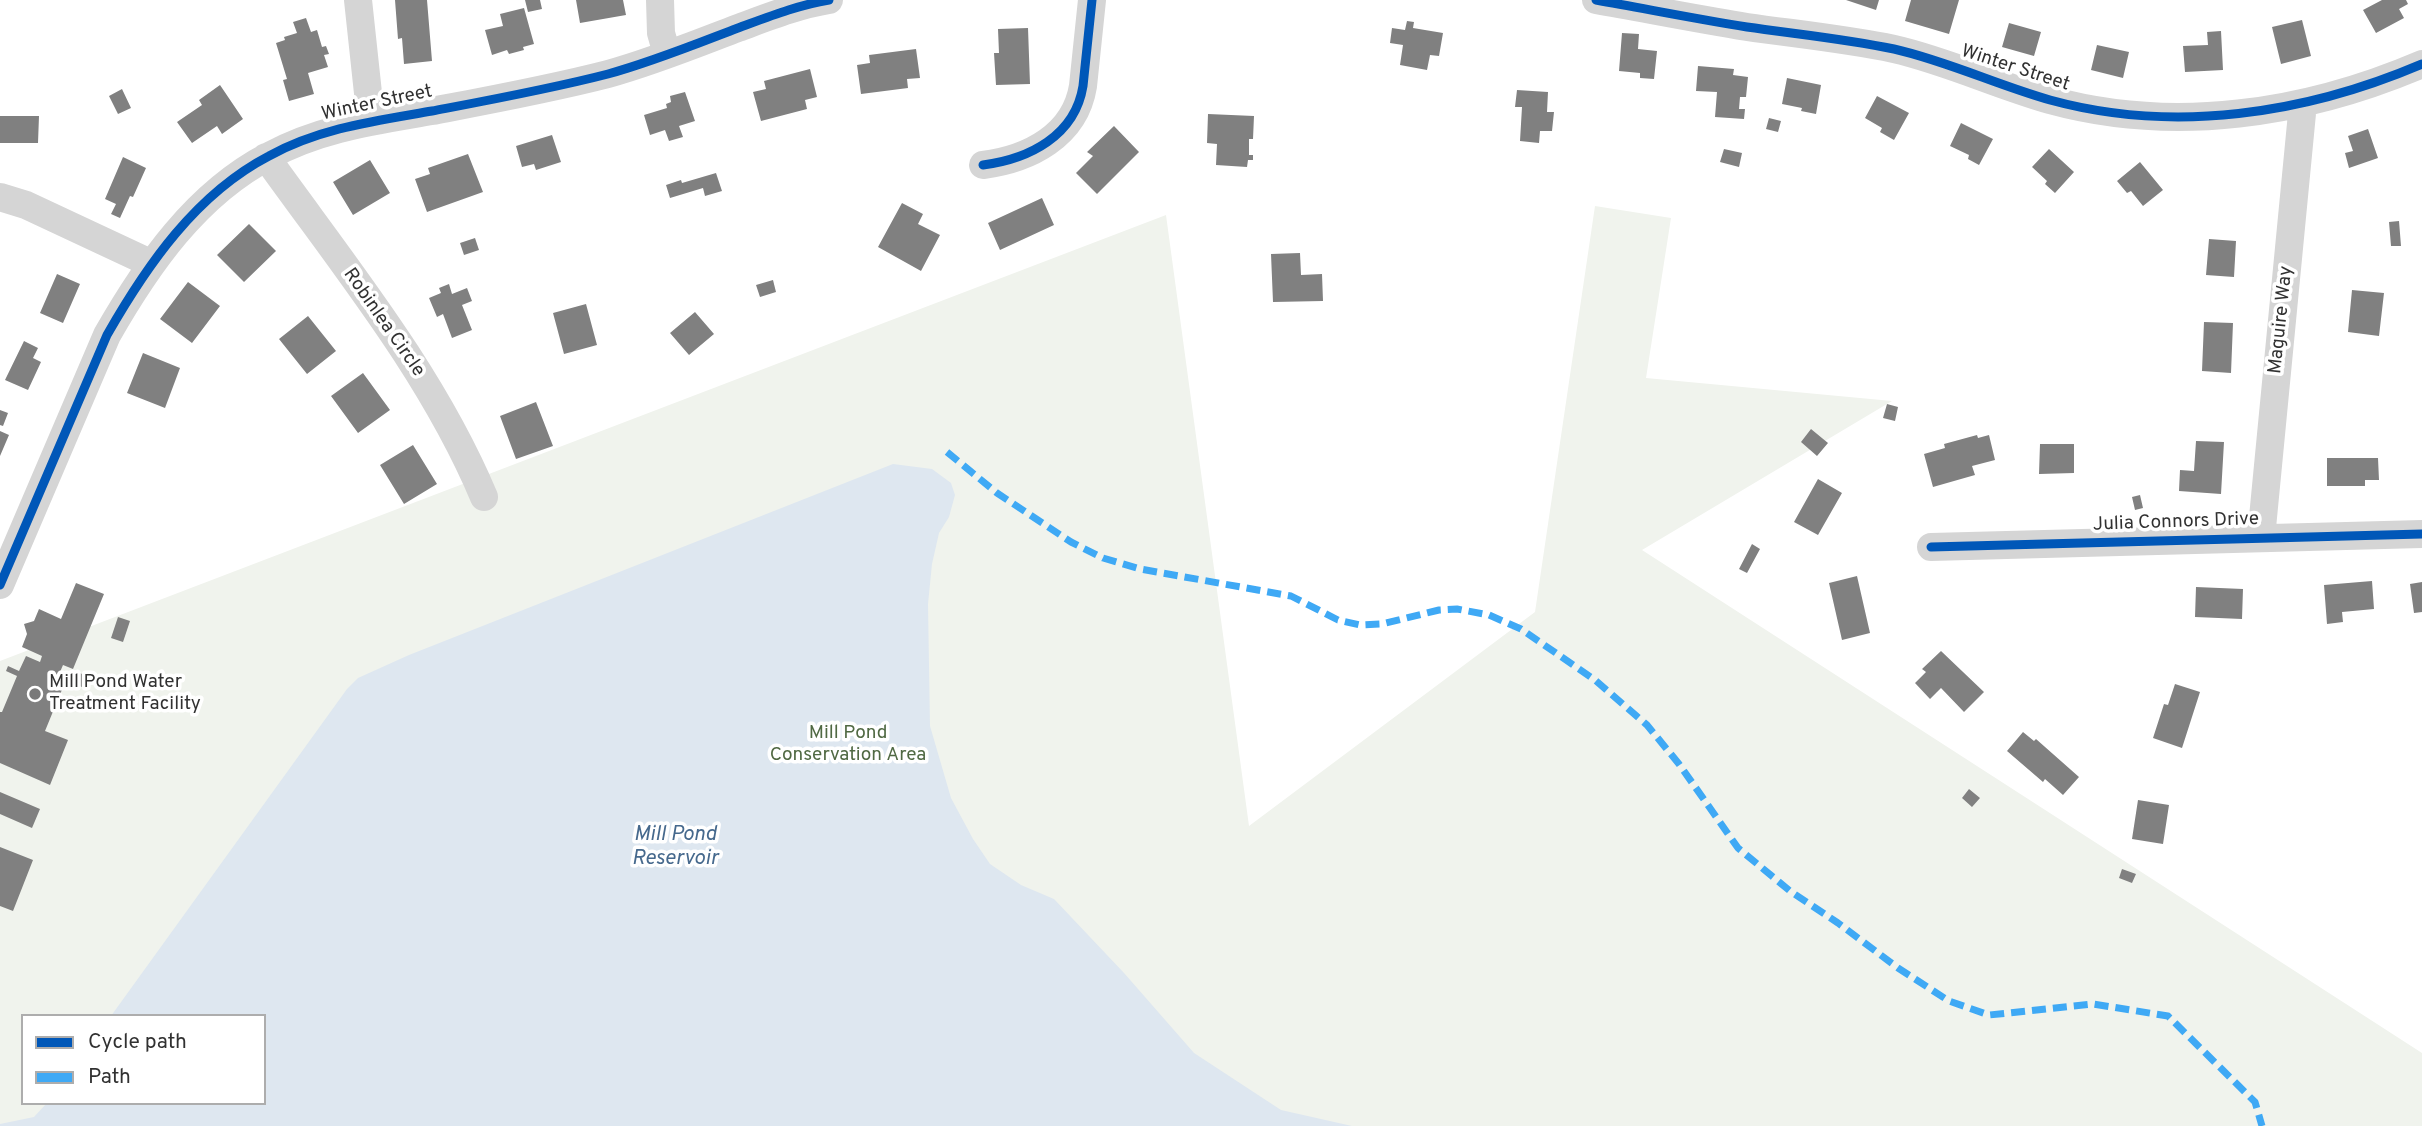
<!DOCTYPE html>
<style>
body{margin:0}
#map{position:relative;width:2422px;height:1126px;overflow:hidden;background:#fff;font-family:Overpass,sans-serif}
canvas{display:block}
.legend{position:absolute;left:21px;top:1014px;width:245px;height:91px;box-sizing:border-box;background:#fff;border:2px solid #adadad;margin:0;padding:9px 12px;list-style:none;font-size:21px;color:#313131}
.legend li{display:flex;align-items:center;gap:14px;height:35px}
.legend b{width:35px;border:2px solid #adadad}
</style>
<div id="map">
<canvas width="2422" height="1126"></canvas>
<ul class="legend">
<li><b style="height:9px;background:#0057b8"></b>Cycle path</li>
<li><b style="height:9px;background:#3fa9f5"></b>Path</li>
</ul>
</div>
<script>
const g = document.querySelector('canvas').getContext('2d');
g.lineJoin = 'round';
function paint(path, color) { g.fillStyle = color; g.fill(path, 'evenodd'); }
function stroke(path, color, width, dash) { g.strokeStyle = color; g.lineWidth = width; g.lineCap = dash ? 'butt' : 'round'; g.setLineDash(dash || []); g.stroke(path); }
function label(font, color, halo, rows, align = 'center') {
  g.font = font + ' Overpass,sans-serif'; g.lineWidth = 7; g.setLineDash([]); g.textBaseline = 'middle'; g.strokeStyle = halo; g.fillStyle = color; for (const [text, x, y, turn = 0] of rows) {
    g.save(); g.translate(x, y); g.rotate((+turn || 0) * Math.PI / 180); g.textAlign = isNaN(turn) ? turn : align; if (halo) g.strokeText(text, 0, 0); g.fillText(text, 0, 0); g.restore();
  }
}
const green = new Path2D(`
 M 1595,206 L 1671,218 L 1646,378 L 1892,401 L 1642,550 L 2422,1053 L 2422,1126 L 0,1126 L 0,661 L 1166,215 L 1249,826 L 1535,612 ZM 23,1016 L 264,1016 L 264,1103 L 23,1103 Z`);
const water = new Path2D(`
 M 893,464 L 932,469 L 951,483 L 955,495 L 949,517 L 939,533 L 932,564 L 928,604 L 930,726 L 951,798 L 973,839 L 990,864 L 1021,885 L 1054,899 L 1124,973 L 1194,1053 L 1281,1110 L 1352,1126 L 0,1126 L 0,1124 L 34,1117 L 47,1103 L 264,1103 L 264,1016 L 111,1016 L 347,689 L 358,678 L 409,655 Z`);
const building = new Path2D(`
 M 395,0 L 427,0 L 432,61 L 404,64 L 402,38 L 398,39 Z
 M 525,0 L 540,0 L 542,9 L 528,12 Z
 M 576,0 L 623,0 L 626,15 L 580,23 Z
 M 1846,0 L 1879,0 L 1876,10 Z
 M 1911,0 L 1959,0 L 1949,34 L 1905,21 Z
 M 2382,0 L 2406,0 L 2408,4 L 2399,9 L 2404,18 L 2376,33 L 2363,10 Z
 M 524,8 L 534,44 L 523,47 L 524,50 L 509,54 L 507,50 L 492,55 L 485,30 L 503,26 L 500,14 Z
 M 306,18 L 311,32 L 317,30 L 322,47 L 326,46 L 329,54 L 324,55 L 328,67 L 308,73 L 314,94 L 289,101 L 283,80 L 287,79 L 276,43 L 285,40 L 284,37 L 297,33 L 293,22 Z
 M 2302,20 L 2311,56 L 2281,64 L 2272,27 Z
 M 1407,21 L 1414,22 L 1413,28 L 1443,33 L 1439,56 L 1430,55 L 1427,70 L 1400,65 L 1403,45 L 1390,43 L 1392,28 L 1405,30 Z
 M 2009,23 L 2041,32 L 2034,56 L 2002,47 Z
 M 1028,28 L 1030,84 L 996,85 L 994,53 L 999,53 L 998,29 Z
 M 2221,31 L 2223,70 L 2185,72 L 2183,46 L 2208,45 L 2207,32 Z
 M 1622,33 L 1639,34 L 1638,49 L 1657,51 L 1654,79 L 1640,78 L 1640,73 L 1619,71 Z
 M 2097,45 L 2129,52 L 2123,78 L 2091,70 Z
 M 916,49 L 920,78 L 907,79 L 908,88 L 861,94 L 857,65 L 870,63 L 869,55 Z
 M 1698,66 L 1734,69 L 1733,75 L 1748,77 L 1746,97 L 1740,97 L 1739,109 L 1745,109 L 1744,119 L 1715,117 L 1717,92 L 1696,91 Z
 M 810,69 L 817,97 L 805,100 L 807,109 L 761,121 L 753,92 L 766,89 L 764,81 Z
 M 1787,78 L 1821,85 L 1816,114 L 1801,111 L 1802,108 L 1782,104 Z
 M 220,85 L 243,119 L 222,134 L 217,126 L 192,143 L 177,122 L 202,105 L 199,100 Z
 M 122,89 L 131,108 L 118,114 L 109,96 Z
 M 1517,90 L 1548,92 L 1547,112 L 1554,112 L 1552,131 L 1540,131 L 1539,143 L 1520,141 L 1522,107 L 1515,107 Z
 M 685,92 L 695,121 L 679,126 L 683,137 L 669,141 L 665,130 L 650,135 L 644,115 L 667,108 L 666,104 L 671,102 L 670,96 Z
 M 1877,96 L 1909,113 L 1894,140 L 1880,132 L 1882,128 L 1865,118 Z
 M 1208,114 L 1254,116 L 1253,139 L 1249,139 L 1249,155 L 1253,155 L 1253,160 L 1248,160 L 1247,167 L 1216,165 L 1217,144 L 1207,143 Z
 M 0,116 L 39,116 L 38,143 L 0,143 Z
 M 1769,118 L 1781,121 L 1778,132 L 1766,129 Z
 M 1961,123 L 1993,139 L 1979,165 L 1968,159 L 1969,155 L 1950,146 Z
 M 1114,126 L 1139,152 L 1097,194 L 1076,173 L 1093,156 L 1087,152 Z
 M 2368,129 L 2378,158 L 2349,168 L 2345,153 L 2353,151 L 2348,136 Z
 M 552,135 L 561,162 L 536,170 L 534,164 L 522,167 L 516,146 Z
 M 1724,149 L 1742,153 L 1739,167 L 1720,162 Z
 M 2049,149 L 2074,172 L 2055,193 L 2045,184 L 2047,181 L 2032,167 Z
 M 468,154 L 483,192 L 427,212 L 415,179 L 430,174 L 428,168 Z
 M 123,157 L 146,168 L 133,197 L 130,196 L 120,218 L 111,214 L 116,204 L 105,199 Z
 M 370,160 L 390,193 L 353,215 L 333,182 Z
 M 2140,162 L 2163,190 L 2143,206 L 2131,191 L 2127,193 L 2117,181 Z
 M 716,173 L 722,191 L 705,196 L 703,188 L 670,198 L 666,185 L 681,180 L 682,183 Z
 M 1042,198 L 1054,225 L 1000,250 L 988,223 Z
 M 902,203 L 923,214 L 918,224 L 940,235 L 921,271 L 878,247 Z
 M 2399,221 L 2401,246 L 2391,246 L 2389,222 Z
 M 249,224 L 276,251 L 244,282 L 217,255 Z
 M 475,238 L 479,250 L 464,255 L 460,243 Z
 M 2209,239 L 2236,241 L 2234,277 L 2206,275 Z
 M 1300,253 L 1301,275 L 1322,274 L 1323,301 L 1273,302 L 1271,254 Z
 M 57,274 L 80,284 L 63,323 L 40,313 Z
 M 773,280 L 776,292 L 760,297 L 756,285 Z
 M 188,282 L 220,306 L 192,343 L 160,319 Z
 M 449,284 L 452,294 L 467,288 L 472,301 L 462,305 L 472,330 L 452,338 L 443,314 L 437,317 L 429,298 L 441,293 L 439,288 Z
 M 2352,290 L 2384,293 L 2379,336 L 2348,332 Z
 M 586,304 L 597,345 L 564,354 L 553,313 Z
 M 695,312 L 714,334 L 689,355 L 670,333 Z
 M 308,316 L 336,351 L 307,374 L 279,339 Z
 M 2204,322 L 2233,323 L 2231,373 L 2202,371 Z
 M 24,341 L 38,348 L 33,358 L 41,362 L 28,390 L 5,380 Z
 M 143,353 L 180,368 L 165,408 L 127,393 Z
 M 363,373 L 390,410 L 358,433 L 331,396 Z
 M 536,402 L 553,446 L 516,459 L 500,416 Z
 M 1887,404 L 1898,407 L 1895,421 L 1883,418 Z
 M 0,410 L 8,413 L 3,426 L 0,425 Z
 M 1811,429 L 1828,443 L 1817,456 L 1801,442 Z
 M 0,431 L 9,435 L 0,456 Z
 M 1977,435 L 1978,438 L 1989,435 L 1995,460 L 1972,466 L 1975,475 L 1933,487 L 1924,454 L 1945,448 L 1944,444 Z
 M 2196,441 L 2224,442 L 2221,494 L 2179,491 L 2180,470 L 2194,471 Z
 M 2040,444 L 2074,444 L 2074,473 L 2039,474 Z
 M 413,445 L 437,484 L 404,504 L 380,465 Z
 M 2327,458 L 2378,458 L 2379,480 L 2365,480 L 2365,486 L 2327,486 Z
 M 1818,479 L 1842,493 L 1818,535 L 1794,522 Z
 M 2140,495 L 2143,508 L 2135,510 L 2132,497 Z
 M 1752,544 L 1760,549 L 1747,573 L 1739,569 Z
 M 1857,576 L 1870,633 L 1842,640 L 1829,583 Z
 M 2372,581 L 2374,609 L 2342,612 L 2343,622 L 2327,624 L 2324,585 Z
 M 2422,582 L 2422,612 L 2414,613 L 2410,584 Z
 M 76,583 L 104,594 L 73,669 L 63,665 L 60,672 L 68,675 L 45,731 L 68,740 L 50,785 L 0,763 L 0,712 L 2,712 L 17,676 L 6,671 L 8,666 L 19,671 L 26,656 L 40,662 L 42,656 L 22,647 L 27,634 L 24,624 L 34,621 L 39,609 L 61,619 Z
 M 2196,587 L 2243,589 L 2242,619 L 2195,617 Z
 M 118,617 L 130,621 L 123,642 L 111,638 Z
 M 1941,651 L 1984,692 L 1964,712 L 1941,688 L 1930,699 L 1915,683 L 1926,672 L 1922,669 Z
 M 78,672 L 86,676 L 88,673 L 91,675 L 84,688 L 73,683 Z
 M 2175,684 L 2200,692 L 2182,748 L 2153,738 L 2164,704 L 2168,705 Z
 M 2023,732 L 2034,741 L 2036,739 L 2079,777 L 2063,795 L 2045,779 L 2043,782 L 2007,751 Z
 M 1969,789 L 1980,798 L 1972,807 L 1962,798 Z
 M 0,792 L 40,809 L 32,828 L 0,814 Z
 M 2138,800 L 2169,805 L 2163,844 L 2132,839 Z
 M 0,847 L 33,860 L 13,911 L 0,906 Z
 M 2122,869 L 2136,874 L 2132,883 L 2119,878 Z`);
const minor = new Path2D(`
 M 358,0 L 371,121
 M 660,0 L 661,33 L 667,54
 M 1596,0 C 1647,9 1697,19 1747,27 C 1796,34 1846,39 1894,49 C 1947,61 1997,85 2050,100 C 2174,134 2305,114 2422,64
 M 266,157 C 344,266 432,373 484,497
 M 983,165 C 1029,159 1075,136 1083,86 L 1092,0
 M 0,197 L 26,205 L 150,263
 M 2261,538 L 2303,103
 M 1931,547 L 2422,534
 M 0,585 L 107,335 C 147,265 196,194 269,156 C 320,128 375,121 432,111 C 490,100 550,89 608,74 C 652,62 696,44 738,28 C 768,17 798,5 829,0`);
const quiet = new Path2D(`
 M 947,452 L 997,493 L 1071,542 L 1103,558 L 1140,569 L 1291,596 L 1338,620 L 1360,625 L 1382,624 L 1439,610 L 1457,609 L 1489,615 L 1521,629 L 1595,680 L 1647,725 L 1679,764 L 1738,848 L 1790,891 L 1838,923 L 1898,968 L 1949,1001 L 1989,1015 L 2093,1004 L 2168,1016 L 2255,1102 L 2262,1126`);
const cycleway = new Path2D(`
 M 1596,0 C 1647,9 1697,19 1747,27 C 1796,34 1846,39 1894,49 C 1947,61 1997,85 2050,100 C 2174,134 2305,114 2422,64
 M 983,165 C 1029,159 1075,136 1083,86 L 1092,0
 M 1931,547 L 2422,534
 M 0,585 L 107,335 C 147,265 196,194 269,156 C 320,128 375,121 432,111 C 490,100 550,89 608,74 C 652,62 696,44 738,28 C 768,17 798,5 829,0`);
const markers = [
 [35,694,7,"#797979"]
];
const streetNames = [
 ["Winter Street",2015,69,18],
 ["Winter Street",377,104,-12],
 ["Maguire Way",2282,320,-84],
 ["Robinlea Circle",383,323,55],
 ["Julia Connors Drive",2176,523,-2]
];
const poiNames = [
 ["Mill Pond Water",49,683],
 ["Treatment Facility",49,705]
];
const parkNames = [
 ["Mill Pond",848,734],
 ["Conservation Area",848,756]
];
const waterNames = [
 ["Mill Pond",675,836],
 ["Reservoir",675,860]
];
paint(green, '#f0f3ed');
paint(water, '#dee7f0');
paint(building, '#808080');
stroke(minor, '#d5d5d5', 28);
stroke(quiet, '#3fa9f5', 7, [14, 7]);
stroke(cycleway, '#0057b8', 9);
for (const [x, y, r, color] of markers) { const dot = new Path2D(); dot.arc(x, y, r, 0, 2 * Math.PI); g.fillStyle = color; g.fill(dot); stroke(dot, '#fff', 2.5); }
label('19px', '#313131', '#fff', streetNames);
label('19px', '#313131', '#fff', poiNames, 'left');
label('19px', '#506943', '#fff', parkNames);
label('italic 21px', '#46698d', '#fff', waterNames);
</script>
